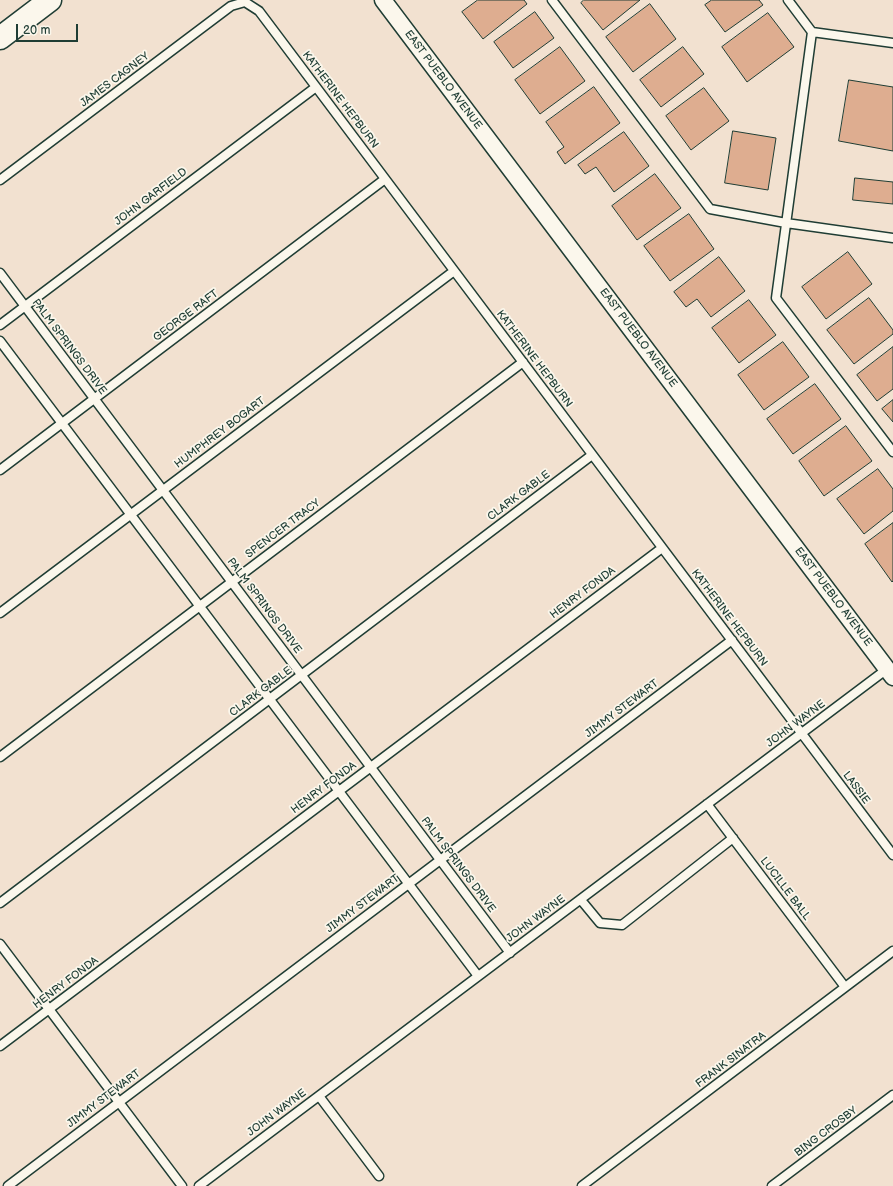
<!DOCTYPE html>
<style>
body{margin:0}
#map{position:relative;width:893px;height:1186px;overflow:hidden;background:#f2e1d0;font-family:"Balsamiq Sans",sans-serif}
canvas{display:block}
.scale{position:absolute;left:16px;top:24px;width:62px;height:18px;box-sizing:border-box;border:2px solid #1f3d34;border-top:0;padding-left:5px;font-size:12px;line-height:14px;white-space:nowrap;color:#1f3d34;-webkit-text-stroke:3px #fbf7ec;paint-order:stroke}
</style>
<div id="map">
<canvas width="893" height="1186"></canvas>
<div class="scale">20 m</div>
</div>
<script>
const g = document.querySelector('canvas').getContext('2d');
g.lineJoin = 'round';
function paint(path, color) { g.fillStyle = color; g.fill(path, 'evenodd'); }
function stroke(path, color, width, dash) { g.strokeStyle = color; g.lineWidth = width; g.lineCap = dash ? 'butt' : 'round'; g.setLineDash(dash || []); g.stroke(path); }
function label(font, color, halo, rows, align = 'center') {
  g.font = font + ' "Balsamiq Sans",sans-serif'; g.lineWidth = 3.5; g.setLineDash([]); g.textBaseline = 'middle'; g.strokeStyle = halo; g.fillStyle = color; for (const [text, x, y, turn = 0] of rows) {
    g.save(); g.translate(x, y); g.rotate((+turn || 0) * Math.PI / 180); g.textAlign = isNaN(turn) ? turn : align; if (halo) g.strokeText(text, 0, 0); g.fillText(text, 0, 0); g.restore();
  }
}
const building = new Path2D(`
 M 478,0 L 524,0 L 527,4 L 483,39 L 462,12 Z
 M 584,0 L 640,0 L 603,30 L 581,3 Z
 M 712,0 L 759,0 L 763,5 L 725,32 L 705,5 Z
 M 650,4 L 676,39 L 633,72 L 606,37 Z
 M 535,12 L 554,38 L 513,68 L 494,42 Z
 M 768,13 L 794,47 L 747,82 L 722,47 Z
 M 560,47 L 585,81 L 540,114 L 515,80 Z
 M 683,47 L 704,74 L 661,107 L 640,80 Z
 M 849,80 L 893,87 L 893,151 L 839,141 Z
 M 594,87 L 620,123 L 565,164 L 557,152 L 564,147 L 546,122 Z
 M 704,88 L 729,121 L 691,150 L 666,116 Z
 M 733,131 L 776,138 L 768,190 L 725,183 Z
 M 624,132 L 649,166 L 614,192 L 596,167 L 585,174 L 578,165 Z
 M 655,174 L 681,208 L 637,240 L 612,206 Z
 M 855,178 L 893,182 L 893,204 L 853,200 Z
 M 689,214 L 714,249 L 670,281 L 644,246 Z
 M 848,252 L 872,284 L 826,319 L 802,287 Z
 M 719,257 L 745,291 L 711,317 L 697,299 L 686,307 L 674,292 Z
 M 869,298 L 893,330 L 893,334 L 854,364 L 827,330 Z
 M 749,300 L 776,335 L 739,363 L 712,328 Z
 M 783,342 L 809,377 L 764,410 L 738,375 Z
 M 893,347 L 893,389 L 877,401 L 857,375 Z
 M 815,384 L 841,419 L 793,454 L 767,419 Z
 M 893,400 L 893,422 L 882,409 Z
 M 846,426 L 872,461 L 824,496 L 799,461 Z
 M 878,469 L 893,489 L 893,511 L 864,534 L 837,499 Z
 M 893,523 L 893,581 L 892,582 L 865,544 Z`);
const service = new Path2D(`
 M 552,0 L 710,209 L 786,223 L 893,238
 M 788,0 L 812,32 L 776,298 L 893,452
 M 812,32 L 893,43
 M 0,180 L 231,6 L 245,2 L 259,11 L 893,855
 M 0,273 L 510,953
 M 0,325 L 316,87
 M 0,341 L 478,976
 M 0,470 L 385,179
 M 0,613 L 454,271
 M 0,757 L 523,362
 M 707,804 L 845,987
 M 581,900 L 600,923 L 622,925 L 733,838
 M 0,903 L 592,455
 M 0,944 L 182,1186
 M 0,1046 L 662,548
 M 319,1096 L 379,1176
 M 8,1186 L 732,640
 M 199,1186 L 887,669
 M 582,1186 L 893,951
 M 772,1186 L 893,1095`);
const minor = new Path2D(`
 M 383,0 L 893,677`);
const secondary = new Path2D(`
 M 0,38 L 50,0`);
const streetNames = [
 ["JAMES CAGNEY",115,80,-37],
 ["EAST PUEBLO AVENUE",443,80,53],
 ["KATHERINE HEPBURN",340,100,53],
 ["JOHN GARFIELD",151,197,-37],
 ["GEORGE RAFT",186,316,-37],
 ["EAST PUEBLO AVENUE",638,338,53],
 ["PALM SPRINGS DRIVE",69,347,53],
 ["KATHERINE HEPBURN",534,359,53],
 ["HUMPHREY BOGART",220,433,-37],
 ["CLARK GABLE",519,496,-37],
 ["SPENCER TRACY",283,529,-37],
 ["HENRY FONDA",583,593,-37],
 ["EAST PUEBLO AVENUE",833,597,53],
 ["PALM SPRINGS DRIVE",264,606,53],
 ["KATHERINE HEPBURN",729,618,53],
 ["CLARK GABLE",261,692,-37],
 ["JIMMY STEWART",622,709,-37],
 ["JOHN WAYNE",796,724,-37],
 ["HENRY FONDA",324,788,-37],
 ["LASSIE",856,788,53],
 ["PALM SPRINGS DRIVE",458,865,53],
 ["LUCILLE BALL",785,889,53],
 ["JIMMY STEWART",363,904,-37],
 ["JOHN WAYNE",536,919,-37],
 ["HENRY FONDA",66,983,-37],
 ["FRANK SINATRA",731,1060,-37],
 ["JIMMY STEWART",104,1099,-37],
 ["JOHN WAYNE",277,1113,-37],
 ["BING CROSBY",826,1132,-37]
];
paint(building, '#dead90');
stroke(building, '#1f3d34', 1);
stroke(service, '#1f3d34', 11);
stroke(minor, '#1f3d34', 19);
stroke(secondary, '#1f3d34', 25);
stroke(service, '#fbf7ec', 8);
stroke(minor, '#fbf7ec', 16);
stroke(secondary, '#fbf7ec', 22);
label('11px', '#1f3d34', '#fbf7ec', streetNames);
</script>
